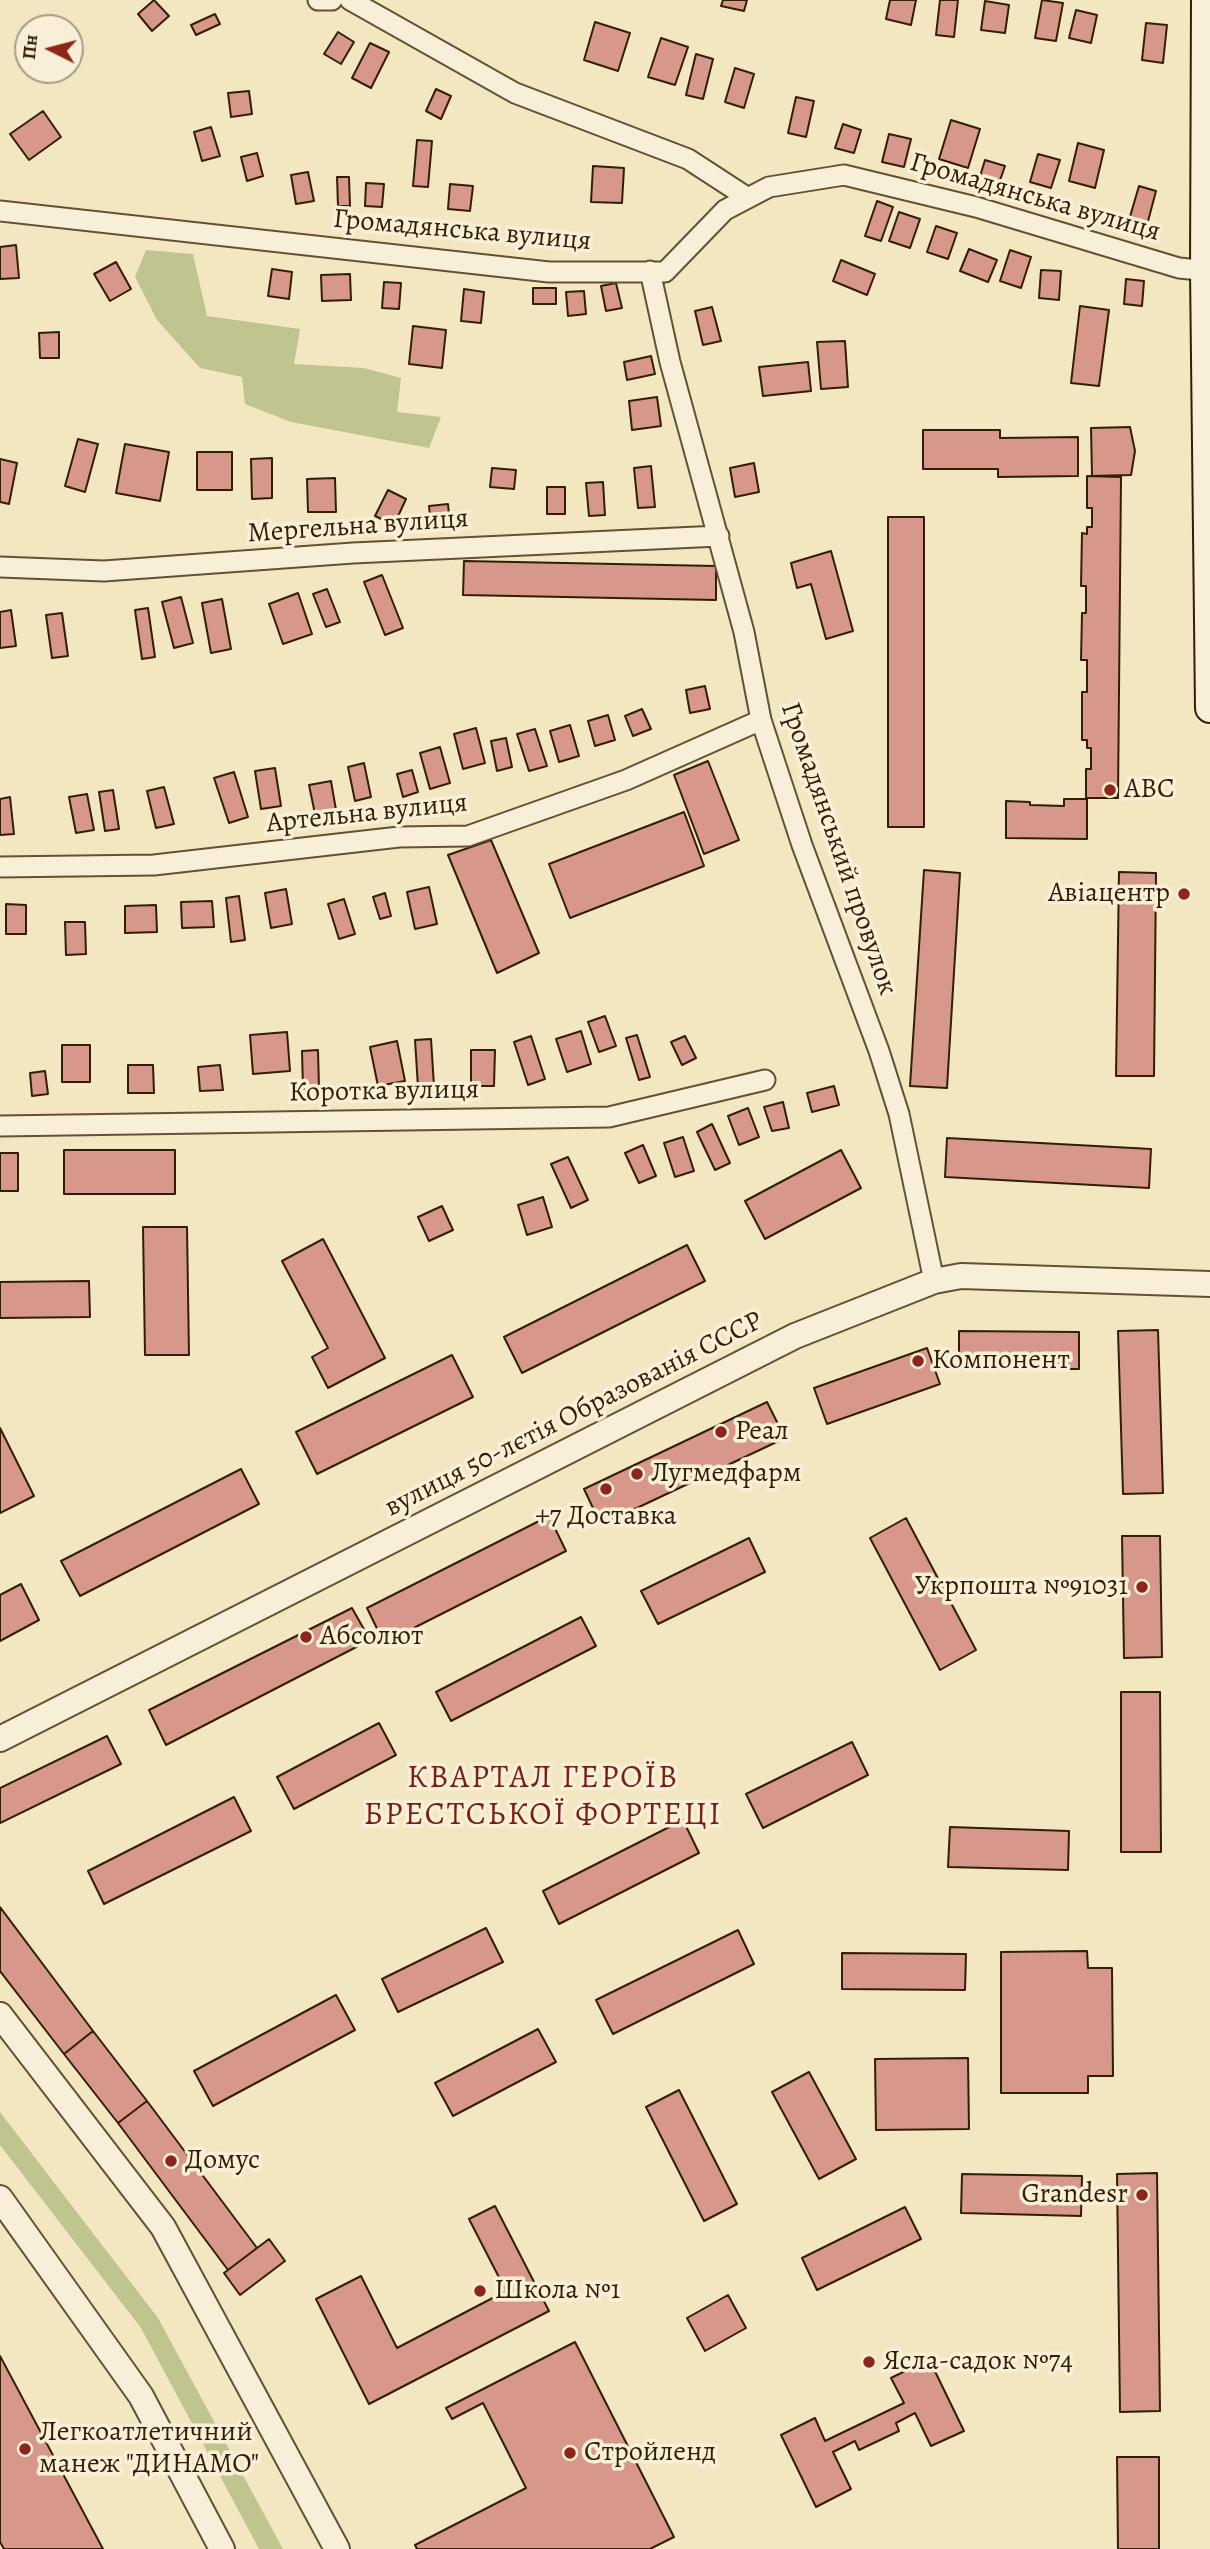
<!DOCTYPE html>
<meta charset="utf-8">
<style>
body{margin:0}
#map{position:relative;width:1210px;height:2549px;overflow:hidden;background:#f3e7c2;font-family:Alegreya,serif}
canvas{display:block}
.north{position:absolute;left:14px;top:14px;width:70px;height:70px;box-sizing:border-box;background:#f7efd7;border:2px solid #a89c82;border-radius:50%;rotate:276deg;font-size:19px;font-weight:700;line-height:28px;text-align:center;color:#321f03}
.north::after{content:'';display:block;margin:auto;width:24px;height:32px;background:#8f2418;clip-path:polygon(50% 0,100% 100%,50% 72%,0 100%)}
</style>
<div id="map">
<canvas width="1210" height="2549"></canvas>
<div class="north">Пн</div>
</div>
<script>
const g = document.querySelector('canvas').getContext('2d');
g.lineJoin = 'round';
function paint(path, color) { g.fillStyle = color; g.fill(path, 'evenodd'); }
function stroke(path, color, width, dash) { g.strokeStyle = color; g.lineWidth = width; g.lineCap = dash ? 'butt' : 'round'; g.setLineDash(dash || []); g.stroke(path); }
function label(font, color, halo, rows, align = 'center') {
  g.font = font + ' Alegreya,serif'; g.lineWidth = 7; g.setLineDash([]); g.textBaseline = 'middle'; g.strokeStyle = halo; g.fillStyle = color; for (const [text, x, y, turn = 0] of rows) {
    g.save(); g.translate(x, y); g.rotate((+turn || 0) * Math.PI / 180); g.textAlign = isNaN(turn) ? turn : align; if (halo) g.strokeText(text, 0, 0); g.fillText(text, 0, 0); g.restore();
  }
}
const green = new Path2D(`
 M 146,250 L 193,254 L 207,316 L 300,329 L 294,364 L 364,368 L 401,378 L 397,412 L 441,417 L 429,448 L 291,422 L 245,404 L 242,377 L 200,368 L 157,320 L 135,277 Z
 M 0,2112 L 158,2318 L 283,2549 L 259,2549 L 141,2328 L 0,2145 Z`);
const building = new Path2D(`
 M 154,0 L 169,16 L 152,31 L 138,14 Z
 M 723,0 L 747,0 L 744,11 L 721,6 Z
 M 890,0 L 916,0 L 911,25 L 886,19 Z
 M 940,0 L 958,0 L 954,37 L 936,35 Z
 M 1042,0 L 1063,3 L 1056,41 L 1035,38 Z
 M 985,1 L 1009,5 L 1005,33 L 981,30 Z
 M 1076,10 L 1097,15 L 1091,43 L 1069,38 Z
 M 215,14 L 220,24 L 196,35 L 191,25 Z
 M 595,22 L 630,33 L 618,71 L 584,60 Z
 M 1146,23 L 1167,25 L 1163,63 L 1142,60 Z
 M 338,32 L 354,42 L 341,64 L 324,54 Z
 M 661,38 L 688,47 L 675,85 L 648,77 Z
 M 370,43 L 389,52 L 371,88 L 352,78 Z
 M 696,54 L 713,59 L 703,99 L 686,95 Z
 M 735,68 L 754,74 L 744,108 L 725,102 Z
 M 436,89 L 451,96 L 441,119 L 426,111 Z
 M 249,91 L 252,114 L 231,117 L 228,93 Z
 M 796,97 L 814,101 L 806,137 L 788,133 Z
 M 43,111 L 61,137 L 29,160 L 10,134 Z
 M 951,120 L 980,129 L 968,168 L 939,159 Z
 M 843,124 L 861,130 L 854,153 L 835,148 Z
 M 211,127 L 220,156 L 202,161 L 194,132 Z
 M 889,134 L 911,139 L 904,167 L 882,162 Z
 M 417,140 L 432,141 L 428,187 L 413,186 Z
 M 1078,143 L 1104,150 L 1095,188 L 1069,181 Z
 M 257,153 L 263,176 L 247,181 L 241,157 Z
 M 1038,154 L 1060,160 L 1051,188 L 1030,182 Z
 M 985,160 L 1005,166 L 997,189 L 978,183 Z
 M 593,166 L 624,168 L 622,203 L 591,202 Z
 M 308,172 L 314,201 L 296,204 L 291,175 Z
 M 337,177 L 349,177 L 350,206 L 338,206 Z
 M 366,183 L 384,184 L 382,207 L 365,206 Z
 M 450,184 L 473,186 L 470,211 L 448,209 Z
 M 1139,186 L 1156,191 L 1147,225 L 1129,220 Z
 M 877,201 L 893,207 L 881,241 L 865,236 Z
 M 899,212 L 920,219 L 910,248 L 889,241 Z
 M 936,226 L 957,233 L 948,259 L 927,252 Z
 M 16,245 L 19,278 L 0,279 L 0,247 Z
 M 969,249 L 997,260 L 988,282 L 960,271 Z
 M 1010,250 L 1031,257 L 1021,288 L 1000,281 Z
 M 841,260 L 875,274 L 867,295 L 833,281 Z
 M 116,262 L 131,289 L 110,301 L 94,274 Z
 M 272,269 L 292,272 L 289,299 L 268,296 Z
 M 1041,270 L 1061,271 L 1059,300 L 1039,298 Z
 M 350,274 L 351,300 L 322,301 L 321,275 Z
 M 1126,279 L 1144,281 L 1142,306 L 1124,304 Z
 M 384,282 L 401,283 L 399,309 L 382,308 Z
 M 616,283 L 622,308 L 606,311 L 601,286 Z
 M 533,288 L 556,288 L 556,304 L 533,304 Z
 M 464,289 L 484,292 L 481,323 L 461,321 Z
 M 584,291 L 586,314 L 568,316 L 566,292 Z
 M 1080,306 L 1109,310 L 1099,386 L 1071,383 Z
 M 712,307 L 721,341 L 703,345 L 695,311 Z
 M 413,326 L 446,330 L 442,368 L 409,364 Z
 M 59,332 L 59,358 L 40,358 L 39,333 Z
 M 845,341 L 848,387 L 821,389 L 817,342 Z
 M 651,356 L 655,374 L 627,380 L 624,362 Z
 M 808,362 L 811,391 L 763,396 L 759,367 Z
 M 657,397 L 661,426 L 632,430 L 629,401 Z
 M 1130,427 L 1135,451 L 1131,475 L 1092,476 L 1091,428 Z
 M 923,430 L 1000,430 L 1000,438 L 1078,437 L 1078,476 L 998,477 L 998,469 L 923,469 Z
 M 78,439 L 98,444 L 85,492 L 65,486 Z
 M 125,444 L 169,452 L 160,501 L 116,493 Z
 M 197,452 L 232,452 L 232,490 L 197,490 Z
 M 272,458 L 272,498 L 252,499 L 251,459 Z
 M 0,459 L 17,463 L 9,504 L 0,502 Z
 M 754,463 L 759,492 L 735,497 L 730,468 Z
 M 651,466 L 655,507 L 638,508 L 634,468 Z
 M 492,468 L 516,470 L 514,489 L 490,487 Z
 M 1087,476 L 1121,477 L 1118,798 L 1087,798 L 1087,839 L 1006,838 L 1006,801 L 1030,802 L 1030,805 L 1064,806 L 1064,799 L 1086,799 L 1086,769 L 1091,769 L 1091,748 L 1087,748 L 1087,740 L 1082,740 L 1082,692 L 1087,692 L 1087,660 L 1081,660 L 1082,613 L 1086,613 L 1086,586 L 1081,586 L 1082,533 L 1087,534 L 1087,527 L 1092,527 L 1092,508 L 1087,508 Z
 M 335,478 L 336,512 L 308,512 L 307,479 Z
 M 603,482 L 605,515 L 589,516 L 586,483 Z
 M 547,487 L 565,487 L 565,514 L 547,514 Z
 M 388,490 L 406,499 L 394,525 L 375,516 Z
 M 448,504 L 450,525 L 431,526 L 429,506 Z
 M 888,517 L 924,517 L 924,827 L 888,827 Z
 M 831,551 L 853,631 L 826,639 L 811,584 L 797,588 L 791,563 Z
 M 464,561 L 716,566 L 716,600 L 463,595 Z
 M 382,575 L 403,628 L 385,635 L 364,582 Z
 M 327,589 L 340,622 L 326,627 L 313,594 Z
 M 298,593 L 312,634 L 283,644 L 269,604 Z
 M 181,597 L 193,643 L 174,648 L 162,602 Z
 M 222,599 L 231,649 L 211,653 L 202,603 Z
 M 148,608 L 155,657 L 142,659 L 135,610 Z
 M 11,610 L 16,646 L 0,648 L 0,612 Z
 M 62,613 L 68,656 L 52,658 L 46,615 Z
 M 705,686 L 710,709 L 690,713 L 686,690 Z
 M 642,709 L 651,729 L 633,736 L 625,716 Z
 M 608,715 L 615,740 L 595,746 L 588,721 Z
 M 570,725 L 579,756 L 559,762 L 550,731 Z
 M 476,728 L 485,763 L 463,769 L 454,734 Z
 M 535,729 L 547,766 L 529,771 L 517,734 Z
 M 506,738 L 512,767 L 497,771 L 491,741 Z
 M 440,747 L 450,783 L 430,789 L 420,753 Z
 M 708,761 L 739,840 L 704,854 L 674,775 Z
 M 364,763 L 371,797 L 355,801 L 348,767 Z
 M 275,768 L 281,806 L 261,809 L 255,771 Z
 M 412,770 L 418,792 L 403,797 L 397,774 Z
 M 234,772 L 248,817 L 229,823 L 214,778 Z
 M 331,781 L 336,810 L 315,814 L 309,785 Z
 M 164,787 L 174,824 L 156,828 L 147,791 Z
 M 113,790 L 119,829 L 105,831 L 99,792 Z
 M 87,794 L 94,830 L 76,833 L 69,797 Z
 M 10,797 L 14,834 L 0,835 L 0,799 Z
 M 684,812 L 704,866 L 570,918 L 549,864 Z
 M 491,840 L 539,953 L 497,973 L 448,855 Z
 M 924,870 L 960,873 L 947,1088 L 910,1086 Z
 M 1119,872 L 1156,873 L 1154,1076 L 1116,1076 Z
 M 429,887 L 437,924 L 415,929 L 407,892 Z
 M 286,889 L 292,924 L 271,928 L 265,893 Z
 M 385,893 L 391,916 L 380,919 L 373,897 Z
 M 239,896 L 245,940 L 231,942 L 226,898 Z
 M 344,899 L 355,934 L 339,939 L 328,904 Z
 M 212,901 L 214,927 L 182,928 L 181,902 Z
 M 6,904 L 26,905 L 26,934 L 6,934 Z
 M 156,905 L 157,932 L 125,933 L 125,906 Z
 M 65,922 L 85,922 L 86,954 L 66,955 Z
 M 605,1016 L 616,1046 L 599,1052 L 588,1022 Z
 M 581,1031 L 591,1064 L 567,1072 L 556,1039 Z
 M 287,1032 L 290,1071 L 253,1074 L 250,1035 Z
 M 637,1035 L 650,1077 L 639,1080 L 626,1038 Z
 M 531,1036 L 545,1079 L 528,1085 L 514,1042 Z
 M 685,1036 L 696,1058 L 682,1065 L 671,1042 Z
 M 431,1039 L 434,1086 L 418,1087 L 415,1040 Z
 M 397,1041 L 405,1081 L 378,1086 L 370,1047 Z
 M 62,1045 L 90,1045 L 90,1082 L 62,1082 Z
 M 318,1050 L 319,1089 L 303,1089 L 302,1051 Z
 M 471,1050 L 495,1050 L 494,1086 L 471,1086 Z
 M 128,1065 L 153,1065 L 154,1093 L 128,1093 Z
 M 220,1065 L 223,1090 L 200,1091 L 198,1067 Z
 M 45,1071 L 48,1094 L 32,1096 L 30,1073 Z
 M 834,1086 L 839,1105 L 812,1112 L 807,1093 Z
 M 783,1102 L 789,1128 L 772,1131 L 764,1107 Z
 M 748,1108 L 759,1137 L 739,1145 L 728,1116 Z
 M 712,1124 L 730,1163 L 715,1170 L 697,1132 Z
 M 683,1137 L 694,1171 L 675,1177 L 664,1143 Z
 M 947,1138 L 1151,1149 L 1149,1188 L 945,1177 Z
 M 643,1145 L 656,1176 L 639,1183 L 625,1153 Z
 M 64,1150 L 175,1150 L 175,1194 L 64,1194 Z
 M 841,1150 L 861,1188 L 765,1239 L 745,1201 Z
 M 0,1153 L 18,1153 L 18,1191 L 0,1191 Z
 M 568,1157 L 588,1200 L 571,1208 L 551,1164 Z
 M 543,1197 L 552,1227 L 527,1235 L 518,1205 Z
 M 442,1206 L 453,1230 L 429,1241 L 418,1217 Z
 M 143,1227 L 187,1227 L 189,1355 L 145,1355 Z
 M 323,1239 L 385,1358 L 328,1388 L 312,1357 L 328,1348 L 282,1261 Z
 M 687,1245 L 705,1281 L 522,1373 L 504,1337 Z
 M 89,1281 L 90,1317 L 0,1318 L 0,1282 Z
 M 1158,1330 L 1163,1493 L 1123,1494 L 1118,1331 Z
 M 959,1331 L 1079,1332 L 1079,1369 L 959,1369 Z
 M 927,1348 L 940,1384 L 827,1424 L 814,1388 Z
 M 452,1355 L 473,1397 L 317,1474 L 296,1432 Z
 M 767,1402 L 785,1438 L 601,1525 L 584,1489 Z
 M 0,1428 L 34,1496 L 0,1513 Z
 M 241,1469 L 259,1504 L 80,1596 L 61,1561 Z
 M 549,1516 L 566,1551 L 384,1643 L 367,1608 Z
 M 906,1518 L 976,1650 L 940,1670 L 870,1538 Z
 M 1122,1536 L 1160,1536 L 1162,1657 L 1124,1658 Z
 M 749,1538 L 765,1572 L 658,1624 L 641,1591 Z
 M 21,1584 L 39,1620 L 0,1641 L 0,1595 Z
 M 352,1608 L 370,1640 L 166,1745 L 149,1710 Z
 M 581,1617 L 596,1646 L 451,1721 L 436,1692 Z
 M 1121,1692 L 1160,1692 L 1161,1852 L 1121,1852 Z
 M 379,1723 L 396,1755 L 294,1809 L 277,1777 Z
 M 107,1736 L 121,1764 L 0,1823 L 0,1788 Z
 M 852,1742 L 868,1775 L 763,1828 L 746,1794 Z
 M 234,1797 L 251,1831 L 104,1904 L 88,1871 Z
 M 683,1820 L 699,1853 L 559,1924 L 543,1891 Z
 M 950,1827 L 1069,1831 L 1068,1870 L 948,1867 Z
 M 0,1907 L 93,2031 L 64,2054 L 0,1971 Z
 M 486,1928 L 503,1962 L 398,2012 L 382,1979 Z
 M 738,1930 L 754,1964 L 613,2034 L 596,2000 Z
 M 1087,1951 L 1088,1968 L 1112,1968 L 1113,2076 L 1088,2076 L 1088,2093 L 1001,2093 L 1001,1952 Z
 M 842,1953 L 966,1954 L 965,1990 L 842,1989 Z
 M 336,1995 L 355,2030 L 213,2106 L 194,2071 Z
 M 538,2029 L 556,2062 L 453,2116 L 435,2083 Z
 M 93,2031 L 147,2101 L 118,2123 L 64,2054 Z
 M 968,2058 L 969,2129 L 876,2130 L 875,2059 Z
 M 809,2072 L 856,2159 L 819,2179 L 772,2092 Z
 M 679,2090 L 737,2204 L 704,2221 L 646,2107 Z
 M 147,2101 L 257,2248 L 228,2270 L 118,2123 Z
 M 1157,2173 L 1160,2411 L 1120,2412 L 1117,2174 Z
 M 962,2174 L 1082,2176 L 1081,2216 L 961,2213 Z
 M 495,2206 L 549,2311 L 369,2404 L 316,2299 L 361,2276 L 397,2348 L 506,2291 L 469,2219 Z
 M 905,2207 L 921,2239 L 817,2290 L 802,2258 Z
 M 269,2239 L 285,2261 L 240,2295 L 224,2273 Z
 M 728,2295 L 746,2328 L 705,2351 L 687,2318 Z
 M 575,2342 L 674,2537 L 650,2549 L 417,2549 L 415,2545 L 526,2488 L 483,2403 L 452,2419 L 446,2408 Z
 M 0,2356 L 103,2549 L 4,2549 L 0,2542 Z
 M 929,2359 L 964,2431 L 931,2446 L 915,2413 L 896,2423 L 899,2431 L 859,2450 L 855,2441 L 833,2452 L 851,2489 L 816,2507 L 781,2435 L 815,2418 L 825,2441 L 904,2403 L 891,2378 Z
 M 1117,2457 L 1159,2457 L 1159,2549 L 1118,2549 Z`);
const minor = new Path2D(`
 M 318,0 L 332,0
 M 350,0 L 515,93 L 688,159 L 748,198
 M 0,211 L 549,272 L 665,272 L 725,210 L 769,187 L 844,175 L 976,207 L 1179,268 L 1210,271
 M 650,271 L 670,362 L 744,632 L 761,720 L 802,845 L 879,1051 L 899,1114 L 934,1281
 M 0,567 L 104,571 L 353,553 L 719,536
 M 0,867 L 154,865 L 399,837 L 468,836 L 626,780 L 761,720
 M 0,1126 L 609,1117 L 765,1080`);
const tertiary = new Path2D(`
 M 0,1739 L 795,1336 L 934,1281 L 961,1276 L 1210,1284
 M 0,2015 L 163,2227 L 337,2549
 M 0,2198 L 141,2396 L 222,2549`);
const secondary = new Path2D(`
 M 1206,0 L 1205,271 L 1210,708`);
const markers = [
 [1110,790,7,"#8f2418"],
 [1184,894,7,"#8f2418"],
 [918,1361,7,"#8f2418"],
 [721,1432,7,"#8f2418"],
 [637,1474,7,"#8f2418"],
 [606,1489,7,"#8f2418"],
 [1142,1587,7,"#8f2418"],
 [306,1637,7,"#8f2418"],
 [171,2161,7,"#8f2418"],
 [1142,2195,7,"#8f2418"],
 [480,2291,7,"#8f2418"],
 [869,2362,7,"#8f2418"],
 [25,2449,7,"#8f2418"],
 [570,2453,7,"#8f2418"]
];
const streetNames = [
 ["Громадянська вулиця",1035,198,16],
 ["Громадянська вулиця",462,231,5],
 ["Мергельна вулиця",358,527,-4],
 ["Артельна вулиця",367,814,-6],
 ["Громадянський провулок",838,849,71],
 ["Коротка вулиця",384,1092,-1],
 ["вулиця 50-лєтія Образованія СССР",574,1415,-27]
];
const poiNames = [
 ["ABC",1124,790],
 ["Авіацентр",1170,894,"right"],
 ["Компонент",932,1361],
 ["Реал",735,1432],
 ["Лугмедфарм",651,1474],
 ["+7 Доставка",606,1517,"center"],
 ["Укрпошта №91031",1128,1587,"right"],
 ["Абсолют",320,1637],
 ["Домус",185,2161],
 ["Grandesr",1128,2195,"right"],
 ["Школа №1",494,2291],
 ["Ясла-садок №74",883,2362],
 ["Легкоатлетичний",39,2433],
 ["манеж \"ДИНАМО\"",39,2465],
 ["Стройленд",584,2453]
];
const quarterNames = [
 ["КВАРТАЛ ГЕРОЇВ",543,1779],
 ["БРЕСТСЬКОЇ ФОРТЕЦІ",543,1816]
];
paint(green, '#c0c48f');
paint(building, '#d7978a');
stroke(building, '#321f03', 2);
stroke(minor, '#625133', 23);
stroke(tertiary, '#625133', 28);
stroke(secondary, '#321f03', 32);
stroke(minor, '#f7efd7', 19);
stroke(tertiary, '#f7efd7', 24);
stroke(secondary, '#f7efd7', 28);
for (const [x, y, r, color] of markers) { const dot = new Path2D(); dot.arc(x, y, r, 0, 2 * Math.PI); g.fillStyle = color; g.fill(dot); stroke(dot, '#f7efd7', 2.5); }
label('28px', '#321f03', '#f7efd7', streetNames);
label('28px', '#321f03', '#f7efd7', poiNames, 'left');
g.letterSpacing = '2px';
label('32px', '#7a1f14', '#f7efd7', quarterNames);
g.letterSpacing = '0px';
</script>
